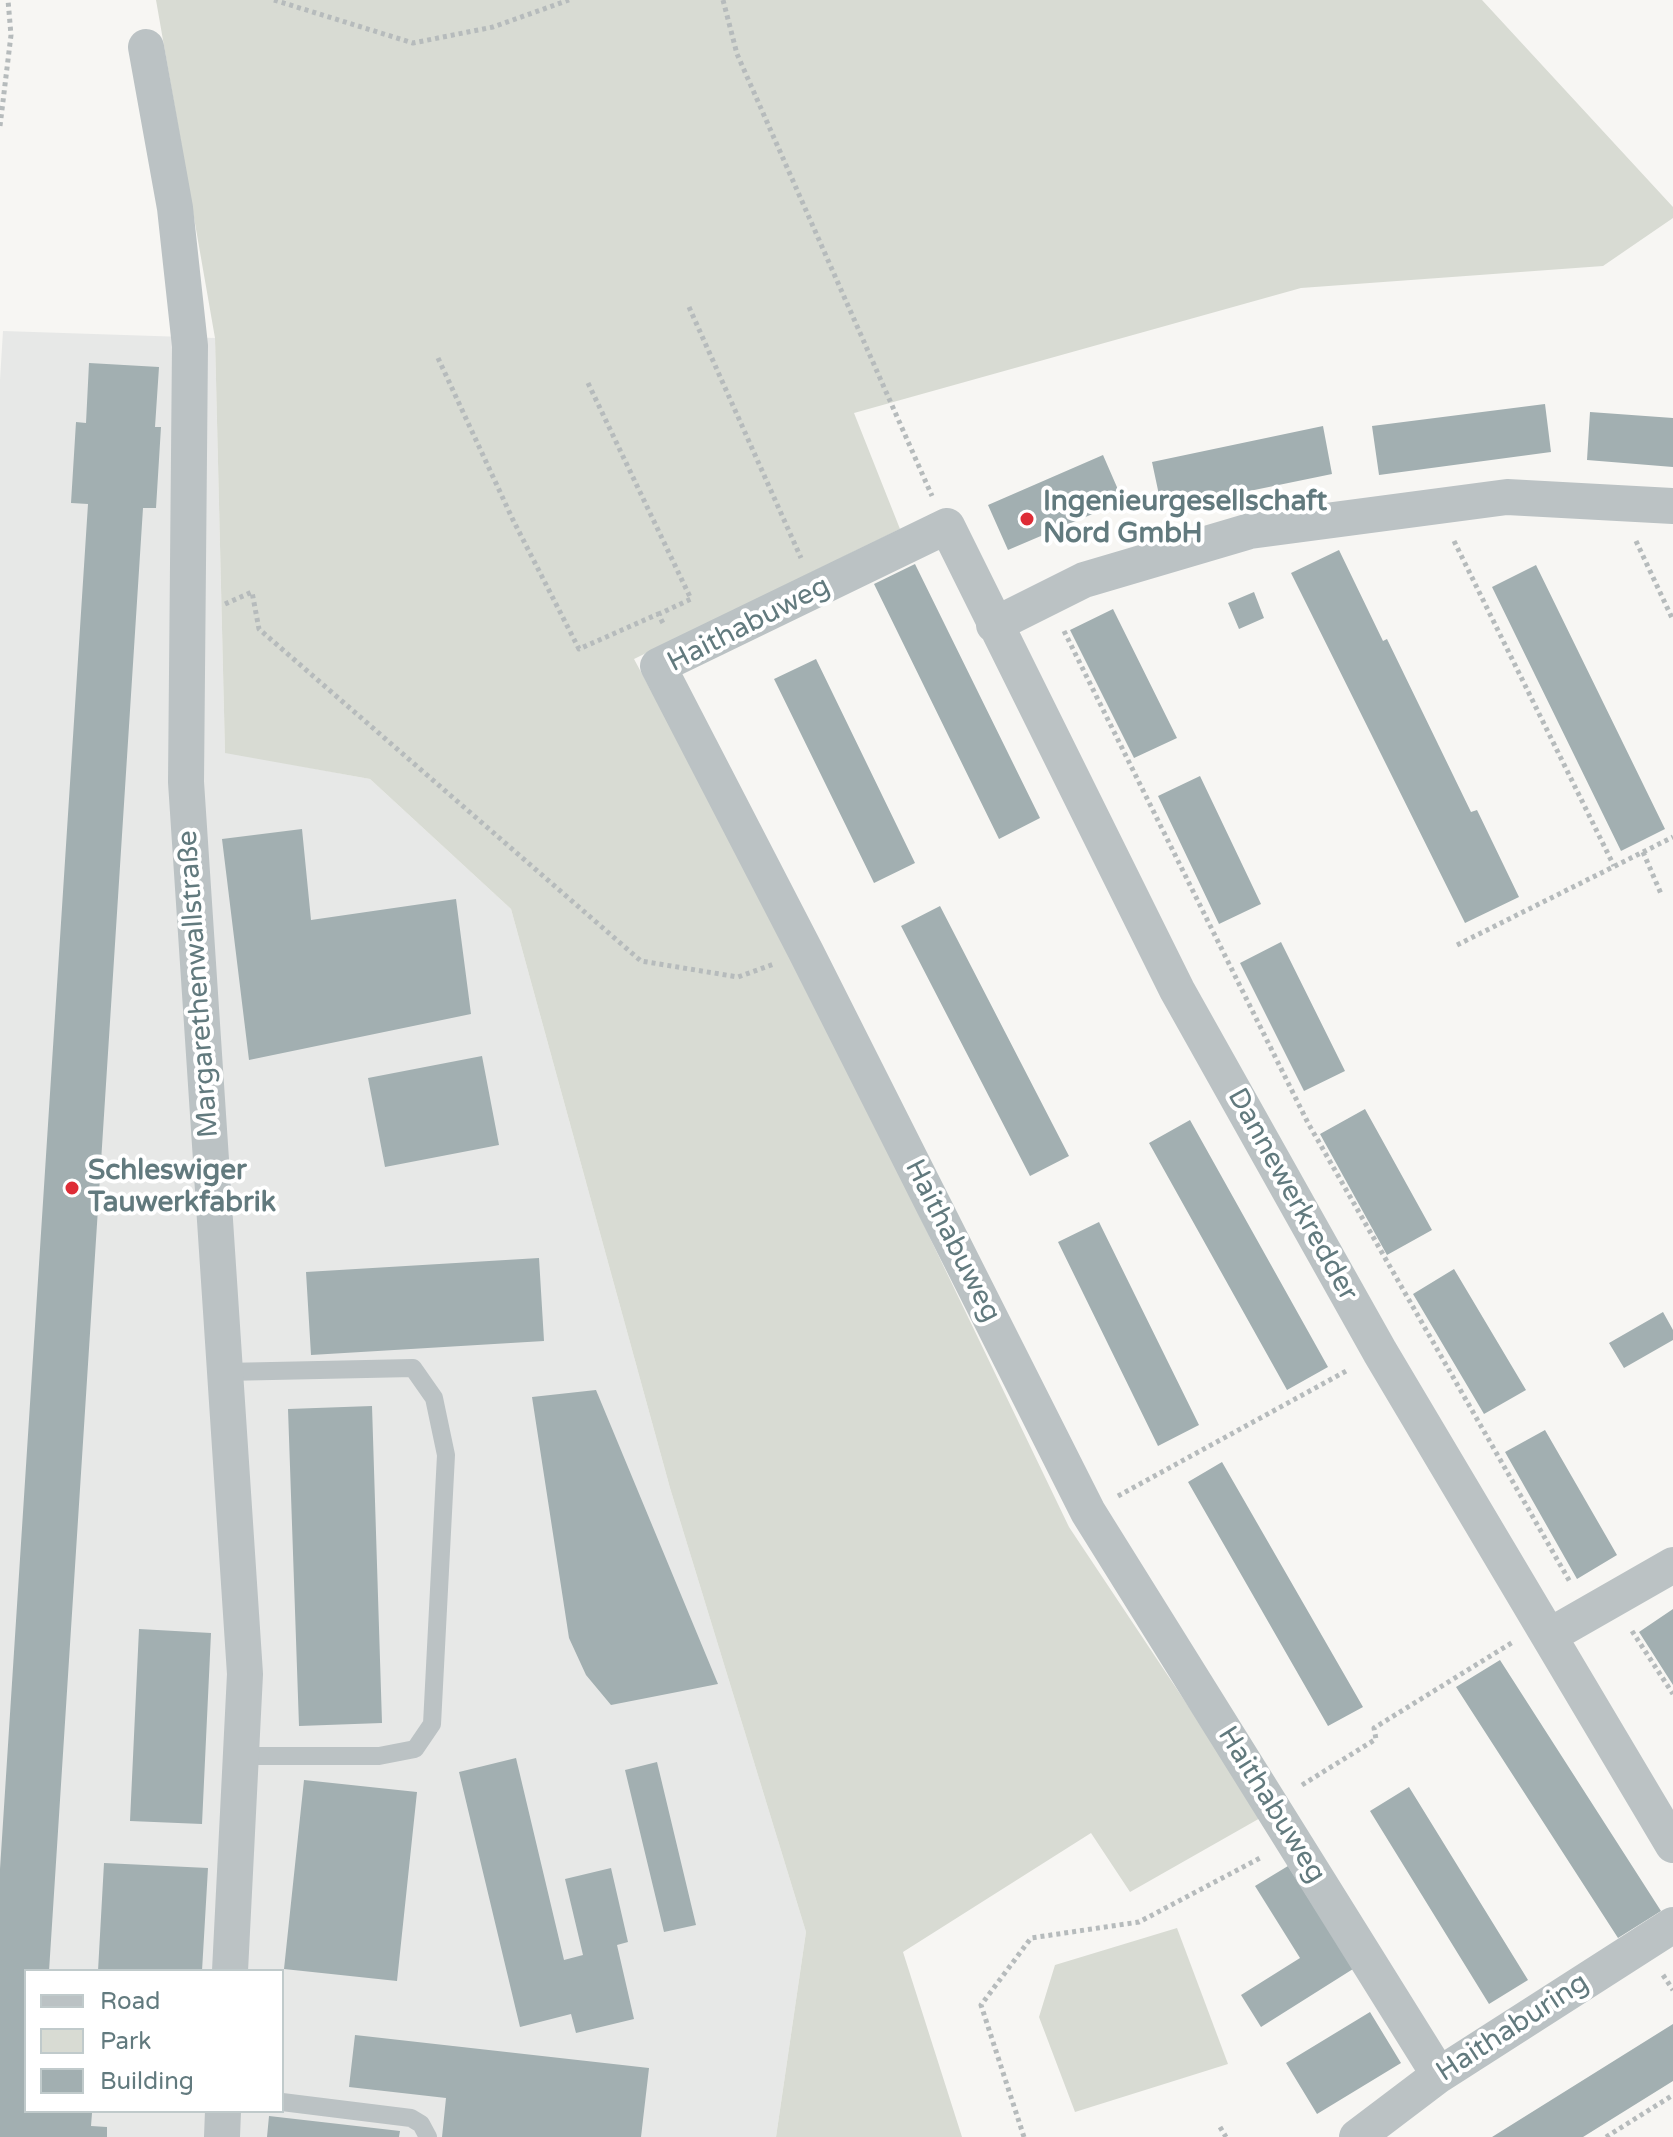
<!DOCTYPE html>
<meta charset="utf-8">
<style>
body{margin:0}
#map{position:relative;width:1673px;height:2137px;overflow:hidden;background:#f7f6f3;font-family:"Varela Round",sans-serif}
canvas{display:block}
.legend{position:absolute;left:24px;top:1969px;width:260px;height:144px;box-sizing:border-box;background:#fff;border:2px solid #c0cacb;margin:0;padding:10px 14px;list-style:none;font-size:24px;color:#627a7e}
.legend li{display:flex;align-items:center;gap:16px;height:40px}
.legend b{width:40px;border:2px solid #c0cacb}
</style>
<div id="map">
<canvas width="1673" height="2137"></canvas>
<ul class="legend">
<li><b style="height:10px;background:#bbc2c4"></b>Road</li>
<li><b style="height:22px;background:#d8dbd3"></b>Park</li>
<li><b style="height:22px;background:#a2afb1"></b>Building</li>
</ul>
</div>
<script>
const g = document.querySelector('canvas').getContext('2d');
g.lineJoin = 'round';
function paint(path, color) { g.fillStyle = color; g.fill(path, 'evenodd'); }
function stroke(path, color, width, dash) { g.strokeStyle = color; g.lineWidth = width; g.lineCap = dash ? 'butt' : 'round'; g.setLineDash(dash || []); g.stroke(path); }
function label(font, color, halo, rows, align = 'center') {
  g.font = font + ' "Varela Round",sans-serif'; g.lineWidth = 8; g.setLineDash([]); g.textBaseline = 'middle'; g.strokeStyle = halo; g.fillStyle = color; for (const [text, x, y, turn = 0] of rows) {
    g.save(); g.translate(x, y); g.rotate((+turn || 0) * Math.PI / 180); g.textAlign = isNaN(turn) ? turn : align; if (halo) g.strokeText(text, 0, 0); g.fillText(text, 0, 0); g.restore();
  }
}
const built = new Path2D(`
 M 3,331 L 215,338 L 225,752 L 370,779 L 511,909 L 670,1488 L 806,1932 L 776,2137 L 0,2137 L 0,380 ZM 26,1971 L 282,1971 L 282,2111 L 26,2111 Z`);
const green = new Path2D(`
 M 156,0 L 1482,0 L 1673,207 L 1673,218 L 1603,266 L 1301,288 L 854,413 L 900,529 L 634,659 L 804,976 L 1069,1527 L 1262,1817 L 1130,1892 L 1091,1833 L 903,1952 L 962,2137 L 776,2137 L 806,1932 L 670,1488 L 511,909 L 370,779 L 225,753 L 215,338 Z
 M 1177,1928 L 1228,2064 L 1075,2112 L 1039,2017 L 1055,1965 Z`);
const building = new Path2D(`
 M 89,363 L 159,367 L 155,427 L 161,427 L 156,508 L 143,508 L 49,1971 L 26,1971 L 26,2111 L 92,2113 L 91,2126 L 107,2127 L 107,2137 L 0,2137 L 0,1869 L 88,504 L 71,503 L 76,422 L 86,423 Z
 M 1545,404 L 1551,452 L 1379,475 L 1372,426 Z
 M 1590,412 L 1673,418 L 1673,467 L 1587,460 Z
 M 1323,426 L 1332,474 L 1162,509 L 1152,462 Z
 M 1103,455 L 1123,501 L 1008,550 L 988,505 Z
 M 1339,550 L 1383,641 L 1387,639 L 1471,812 L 1477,810 L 1519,897 L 1465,923 L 1291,573 Z
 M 915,564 L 1040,818 L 999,839 L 874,584 Z
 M 1536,565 L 1665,829 L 1621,851 L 1492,587 Z
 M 1254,592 L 1264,618 L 1239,629 L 1228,603 Z
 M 1113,609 L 1177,738 L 1134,758 L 1070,630 Z
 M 816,659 L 915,863 L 874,883 L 774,679 Z
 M 1200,776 L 1261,904 L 1219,924 L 1158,796 Z
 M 302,829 L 311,920 L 456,899 L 471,1014 L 249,1060 L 222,839 Z
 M 940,906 L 1069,1156 L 1030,1176 L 901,926 Z
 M 1281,942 L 1345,1071 L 1304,1091 L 1240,963 Z
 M 482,1056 L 499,1145 L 385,1167 L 368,1078 Z
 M 1365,1109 L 1432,1230 L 1387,1255 L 1320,1134 Z
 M 1190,1120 L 1328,1367 L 1287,1390 L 1149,1143 Z
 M 1099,1222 L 1199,1425 L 1158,1446 L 1058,1242 Z
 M 539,1258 L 544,1341 L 311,1355 L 306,1272 Z
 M 1454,1269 L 1526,1390 L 1484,1414 L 1413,1294 Z
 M 1663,1312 L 1673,1330 L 1673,1340 L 1624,1368 L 1609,1343 Z
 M 596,1390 L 718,1684 L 611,1705 L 586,1675 L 569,1638 L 532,1397 Z
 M 372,1406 L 382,1723 L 299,1726 L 288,1409 Z
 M 1545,1430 L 1617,1555 L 1577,1579 L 1505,1452 Z
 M 1222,1462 L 1363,1707 L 1328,1726 L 1188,1482 Z
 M 1673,1609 L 1673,1685 L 1639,1632 Z
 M 139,1629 L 211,1633 L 202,1824 L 130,1821 Z
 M 1500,1660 L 1661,1911 L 1618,1938 L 1456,1687 Z
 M 516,1758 L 564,1960 L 583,1955 L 565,1879 L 611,1868 L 628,1942 L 617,1945 L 634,2019 L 576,2033 L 571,2014 L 520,2027 L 459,1772 Z
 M 657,1762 L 696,1925 L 664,1932 L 625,1770 Z
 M 304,1780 L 417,1792 L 397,1981 L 284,1969 Z
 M 1409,1787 L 1528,1980 L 1489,2004 L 1370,1811 Z
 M 104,1863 L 208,1868 L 202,1971 L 98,1971 Z
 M 1288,1866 L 1353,1969 L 1261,2027 L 1241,1995 L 1300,1958 L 1255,1886 Z
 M 1370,2012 L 1401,2063 L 1317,2114 L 1286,2063 Z
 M 1673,2024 L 1673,2081 L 1583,2137 L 1492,2137 Z
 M 355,2035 L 649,2068 L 641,2137 L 442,2137 L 446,2098 L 349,2087 Z
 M 269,2116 L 400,2131 L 399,2137 L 267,2137 Z`);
const path = new Path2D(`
 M 274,0 L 413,43 L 493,27 L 569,0
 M 723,0 L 737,54 L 932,496
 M 0,126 L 11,35 L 8,0
 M 689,307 L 801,558
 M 438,358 L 513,520 L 579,649 L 658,614 L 664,625
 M 588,383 L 691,599 L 659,614
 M 1454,541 L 1614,866
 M 1636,541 L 1673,620
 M 225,604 L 252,592 L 259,629 L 641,961 L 738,977 L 774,964
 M 1064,631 L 1308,1123 L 1570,1582
 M 1643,852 L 1662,896
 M 1457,945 L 1673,837
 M 1118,1496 L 1348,1370
 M 1632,1631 L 1673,1694
 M 1302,1785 L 1376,1739 L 1374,1728 L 1513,1642
 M 1663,1975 L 1673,1990
 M 1220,2127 L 1226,2137
 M 1024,2137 L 981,2005 L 1031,1938 L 1139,1922 L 1262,1857
 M 1606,2137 L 1673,2095`);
const lane = new Path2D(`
 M 225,1372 L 413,1368 L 434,1398 L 446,1455 L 432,1724 L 415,1749 L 379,1756 L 241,1756
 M 282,2102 L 411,2118 L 421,2124 L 428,2137`);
const street = new Path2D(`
 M 146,47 L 175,208 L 190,346 L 186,782 L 245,1674 L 230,1971
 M 994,625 L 1084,580 L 1250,531 L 1507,497 L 1673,506
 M 1549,1636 L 1673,1565
 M 1439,2075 L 1088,1512 L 806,952 L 658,666 L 947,526 L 1177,990 L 1380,1352 L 1673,1845
 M 222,2137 L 223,2111
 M 1357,2137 L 1439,2075 L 1673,1925`);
const markers = [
 [1027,519,8,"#de2c36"],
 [72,1188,8,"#de2c36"]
];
const poiNames = [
 ["Ingenieurgesellschaft",1043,503],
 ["Nord GmbH",1043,535],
 ["Schleswiger",88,1172],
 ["Tauwerkfabrik",88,1204]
];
const streetNames = [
 ["Haithabuweg",749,625,-27],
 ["Margarethenwallstraße",199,984,-94],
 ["Dannewerkredder",1292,1195,61],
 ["Haithabuweg",952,1241,63],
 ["Haithabuweg",1271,1805,58],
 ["Haithaburing",1513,2028,-33]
];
paint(built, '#e7e8e7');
paint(green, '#d8dbd3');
paint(building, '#a2afb1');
stroke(path, '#b6bbbc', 5, [4, 4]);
stroke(lane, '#bbc2c4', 18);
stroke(street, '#bbc2c4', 36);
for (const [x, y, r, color] of markers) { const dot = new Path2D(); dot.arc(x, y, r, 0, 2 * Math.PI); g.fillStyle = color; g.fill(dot); stroke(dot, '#fff', 3); }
label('bold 28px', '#627a7e', '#fff', poiNames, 'left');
label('28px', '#627a7e', '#fff', streetNames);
</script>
